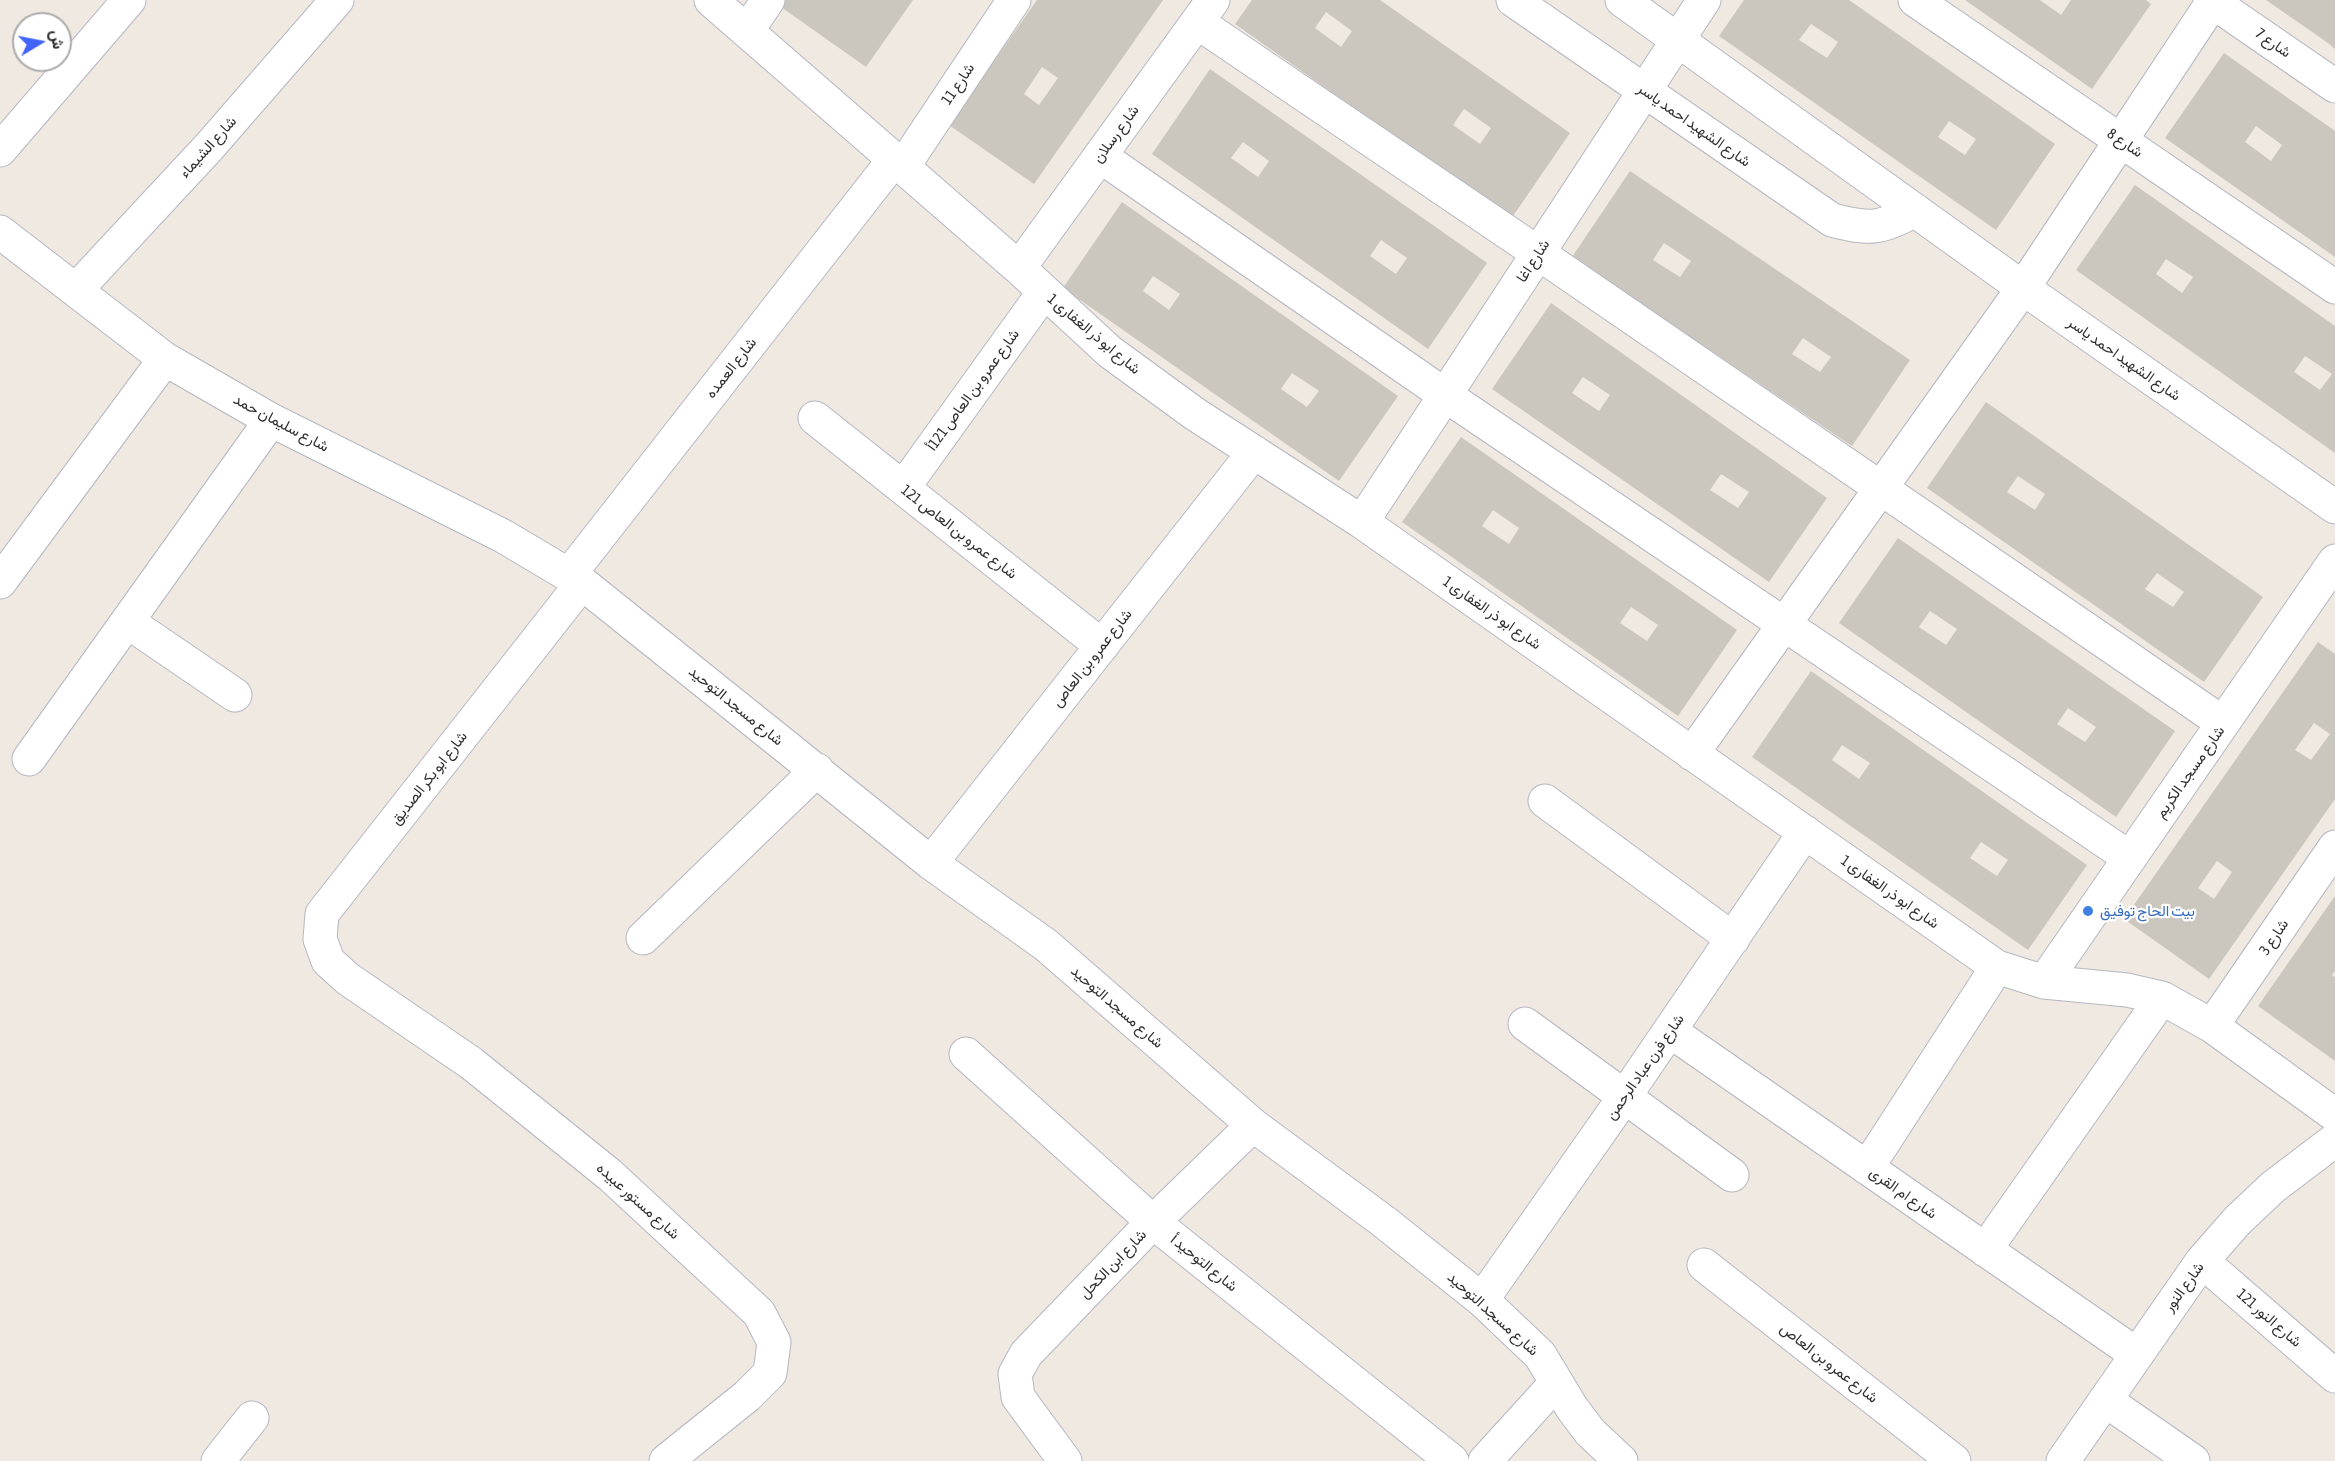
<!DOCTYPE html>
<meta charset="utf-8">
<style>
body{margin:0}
#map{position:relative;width:2335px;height:1461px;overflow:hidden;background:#efe9e1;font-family:"Asap Condensed",Vazirmatn,sans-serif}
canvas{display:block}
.north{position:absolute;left:12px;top:12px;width:60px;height:60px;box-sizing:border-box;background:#fff;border:2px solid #ababab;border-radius:50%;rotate:80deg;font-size:16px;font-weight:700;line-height:24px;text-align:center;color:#2e2e2e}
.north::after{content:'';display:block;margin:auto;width:21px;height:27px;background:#4264fb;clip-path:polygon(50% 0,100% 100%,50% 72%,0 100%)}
</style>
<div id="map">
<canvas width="2335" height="1461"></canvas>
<div class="north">ش</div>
</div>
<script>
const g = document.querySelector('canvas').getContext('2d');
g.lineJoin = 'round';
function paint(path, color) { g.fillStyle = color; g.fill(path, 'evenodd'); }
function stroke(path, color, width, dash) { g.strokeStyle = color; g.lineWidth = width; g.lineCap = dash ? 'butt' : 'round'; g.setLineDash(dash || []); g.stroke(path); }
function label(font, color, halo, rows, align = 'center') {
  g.font = font + ' "Asap Condensed",Vazirmatn,sans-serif'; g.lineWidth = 4.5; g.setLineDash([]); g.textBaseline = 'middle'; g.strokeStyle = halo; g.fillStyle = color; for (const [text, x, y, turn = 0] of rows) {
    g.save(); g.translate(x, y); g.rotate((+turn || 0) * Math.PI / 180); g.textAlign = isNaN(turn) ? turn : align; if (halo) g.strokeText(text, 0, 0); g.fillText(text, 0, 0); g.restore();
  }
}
const building = new Path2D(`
 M 786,0 L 913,0 L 866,67 L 781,7 Z
 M 1037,0 L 1163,0 L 1034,184 L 949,125 ZM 1042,67 L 1058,78 L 1039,105 L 1024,94 Z
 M 1252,0 L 1380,0 L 1570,133 L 1511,219 L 1235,24 ZM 1326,12 L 1352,31 L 1341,47 L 1315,28 ZM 1464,109 L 1491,128 L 1480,144 L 1453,125 Z
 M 1744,0 L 1849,0 L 2055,144 L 1996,230 L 1719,36 ZM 1811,24 L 1838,42 L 1827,58 L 1799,40 ZM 1949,121 L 1976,139 L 1965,155 L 1938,137 Z
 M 1965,0 L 2040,0 L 2061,15 L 2071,0 L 2146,0 L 2151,4 L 2092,89 Z
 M 2266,0 L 2335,0 L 2335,49 L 2328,43 Z
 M 2224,53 L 2335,131 L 2335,257 L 2165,138 ZM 2256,126 L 2282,145 L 2271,161 L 2245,142 Z
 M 1210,69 L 1487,263 L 1428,349 L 1152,154 ZM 1243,142 L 1269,161 L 1258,177 L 1231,158 ZM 1381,240 L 1407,258 L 1396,274 L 1370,256 Z
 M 1630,171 L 1910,360 L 1852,446 L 1572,257 ZM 1664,243 L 1691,261 L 1680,277 L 1653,260 ZM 1803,338 L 1831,357 L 1820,372 L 1792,354 Z
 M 2135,185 L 2335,326 L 2335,453 L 2076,270 ZM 2166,259 L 2193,277 L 2182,293 L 2156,274 ZM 2305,356 L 2332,374 L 2320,390 L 2294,372 Z
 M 1122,202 L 1398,396 L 1339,481 L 1063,288 ZM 1153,276 L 1180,294 L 1169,310 L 1143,291 ZM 1292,373 L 1319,391 L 1307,407 L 1281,389 Z
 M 1551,303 L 1827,498 L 1769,582 L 1492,389 ZM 1583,377 L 1610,395 L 1599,411 L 1572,393 ZM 1721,474 L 1749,492 L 1738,508 L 1710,490 Z
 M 1986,402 L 2263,597 L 2204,682 L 1927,488 ZM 2018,476 L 2045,494 L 2035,510 L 2007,492 ZM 2157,573 L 2184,592 L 2173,607 L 2145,589 Z
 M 1461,437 L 1737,630 L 1678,716 L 1402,522 ZM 1493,510 L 1519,528 L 1509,544 L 1482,526 ZM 1631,607 L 1658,625 L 1647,641 L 1620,623 Z
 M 1898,538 L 2175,731 L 2116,817 L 1839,623 ZM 1930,611 L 1957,629 L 1946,645 L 1919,627 ZM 2068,708 L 2096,727 L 2085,742 L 2057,724 Z
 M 2318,642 L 2335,654 L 2335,799 L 2209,979 L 2124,919 ZM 2314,723 L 2330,734 L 2311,760 L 2295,750 ZM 2217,861 L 2232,872 L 2214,899 L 2198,888 Z
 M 1811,671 L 2087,865 L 2028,950 L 1752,757 ZM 1842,745 L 1870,763 L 1859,779 L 1832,760 ZM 1981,842 L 2008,860 L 1997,876 L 1970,858 Z
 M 2335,896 L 2335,971 L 2332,975 L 2335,977 L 2335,1061 L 2258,1006 Z`);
const street = new Path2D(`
 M 711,0 L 1019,268 L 1110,352 L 1195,414 L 1362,522 L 1997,967 L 2044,982 L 2127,990 L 2162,998 L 2212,1026 L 2335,1115
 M 1513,0 L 1832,220 C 1870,230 1881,229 1915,210
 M 1622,0 L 2023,288 L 2335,507
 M 1915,0 L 2335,287
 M 2210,0 L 2335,86
 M 1197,22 L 1538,253 L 2223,723
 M 747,31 L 768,0
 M 0,150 L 129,0
 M 1100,156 L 1445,395 L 2130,858
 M 902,168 L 1014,0
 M 0,232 L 165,359 L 271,420 L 503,536 L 582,583 L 931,863 L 1046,945 L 1253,1125 L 1383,1221 L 1482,1300 L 1540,1355 L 1572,1408 L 1590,1432 L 1621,1461
 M 1019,268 L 1213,0
 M 76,290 L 209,147 L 337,0
 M 815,418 L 1102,646
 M 903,488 L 1044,292
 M 1362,522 L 1704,0
 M 569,575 L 893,161
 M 0,582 L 165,359
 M 582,583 L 322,914 L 320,939 L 328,961 L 348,979 L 471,1063 L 610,1175 L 759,1313 L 774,1342 L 770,1373 L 747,1396 L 666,1461
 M 128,622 L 235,695
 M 1692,754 L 2023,288 L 2214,0
 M 29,759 L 271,420
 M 1545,801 L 1733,939
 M 931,863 L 1254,452
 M 643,938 L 817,770
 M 2044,982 L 2335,561
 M 1525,1024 L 1732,1175
 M 2212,1026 L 2335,847
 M 1670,1031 L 2136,1354
 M 966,1054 L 1153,1222 L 1452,1461
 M 1867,1168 L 1997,967
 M 1985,1250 L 2162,998
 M 2202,1261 L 2335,1376
 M 1704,1265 L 1954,1461
 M 1482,1300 L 1625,1096 L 1805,832
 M 2105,1400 L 2193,1461
 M 218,1461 L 252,1418
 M 1065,1461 L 1018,1397 L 1015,1374 L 1026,1354 L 1153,1222 L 1253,1125
 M 1485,1461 L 1556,1383
 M 2063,1461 L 2202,1261 L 2237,1221 L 2273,1187 L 2335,1140`);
const markers = [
 [2088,911,6,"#3f7fe0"]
];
const streetNames = [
 ["شارع 7",2273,43,35],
 ["شارع 11",958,84,-56],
 ["شارع الشهيد احمد ياسر",1694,125,35],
 ["شارع رسلان",1116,134,-54],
 ["شارع 8",2125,143,34],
 ["شارع الشيماء",208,147,-48],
 ["شارع اغا",1533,261,-57],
 ["شارع ابو ذر الغفارى 1",1094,334,40],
 ["شارع الشهيد احمد ياسر",2124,359,35],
 ["شارع العمده",731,368,-52],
 ["شارع عمرو بن العاص 121أ",973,390,-54],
 ["شارع سليمان حمد",281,423,28],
 ["شارع عمرو بن العاص 121",959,532,38],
 ["شارع ابو ذر الغفارى 1",1492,613,35],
 ["شارع عمرو بن العاص",1092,658,-52],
 ["شارع مسجد التوحيد",736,706,39],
 ["شارع مسجد الكريم",2190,772,-55],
 ["شارع ابو بكر الصديق",429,778,-52],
 ["شارع ابو ذر الغفارى 1",1890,892,35],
 ["شارع 3",2274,937,-56],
 ["شارع مسجد التوحيد",1117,1007,41],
 ["شارع فرن عباد الرحمن",1645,1067,-55],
 ["شارع ام القرى",1903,1193,35],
 ["شارع مستور عبيده",638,1201,42],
 ["شارع التوحيد أ",1204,1263,39],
 ["شارع ابن الكحل",1113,1264,-46],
 ["شارع النور",2184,1287,-54],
 ["شارع مسجد التوحيد",1493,1314,42],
 ["شارع النور 121",2269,1318,41],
 ["شارع عمرو بن العاص",1829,1363,38]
];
const shopNames = [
 ["بيت الحاج توفيق",2100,911]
];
paint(building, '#cbc7bf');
stroke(street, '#b4b7c1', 35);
stroke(street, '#fff', 33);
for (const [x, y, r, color] of markers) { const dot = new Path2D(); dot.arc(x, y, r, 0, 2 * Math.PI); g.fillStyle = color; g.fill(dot); stroke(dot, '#fff', 2); }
label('15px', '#2e2e2e', '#fff', streetNames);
label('15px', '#366cbe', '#fff', shopNames, 'left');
</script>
